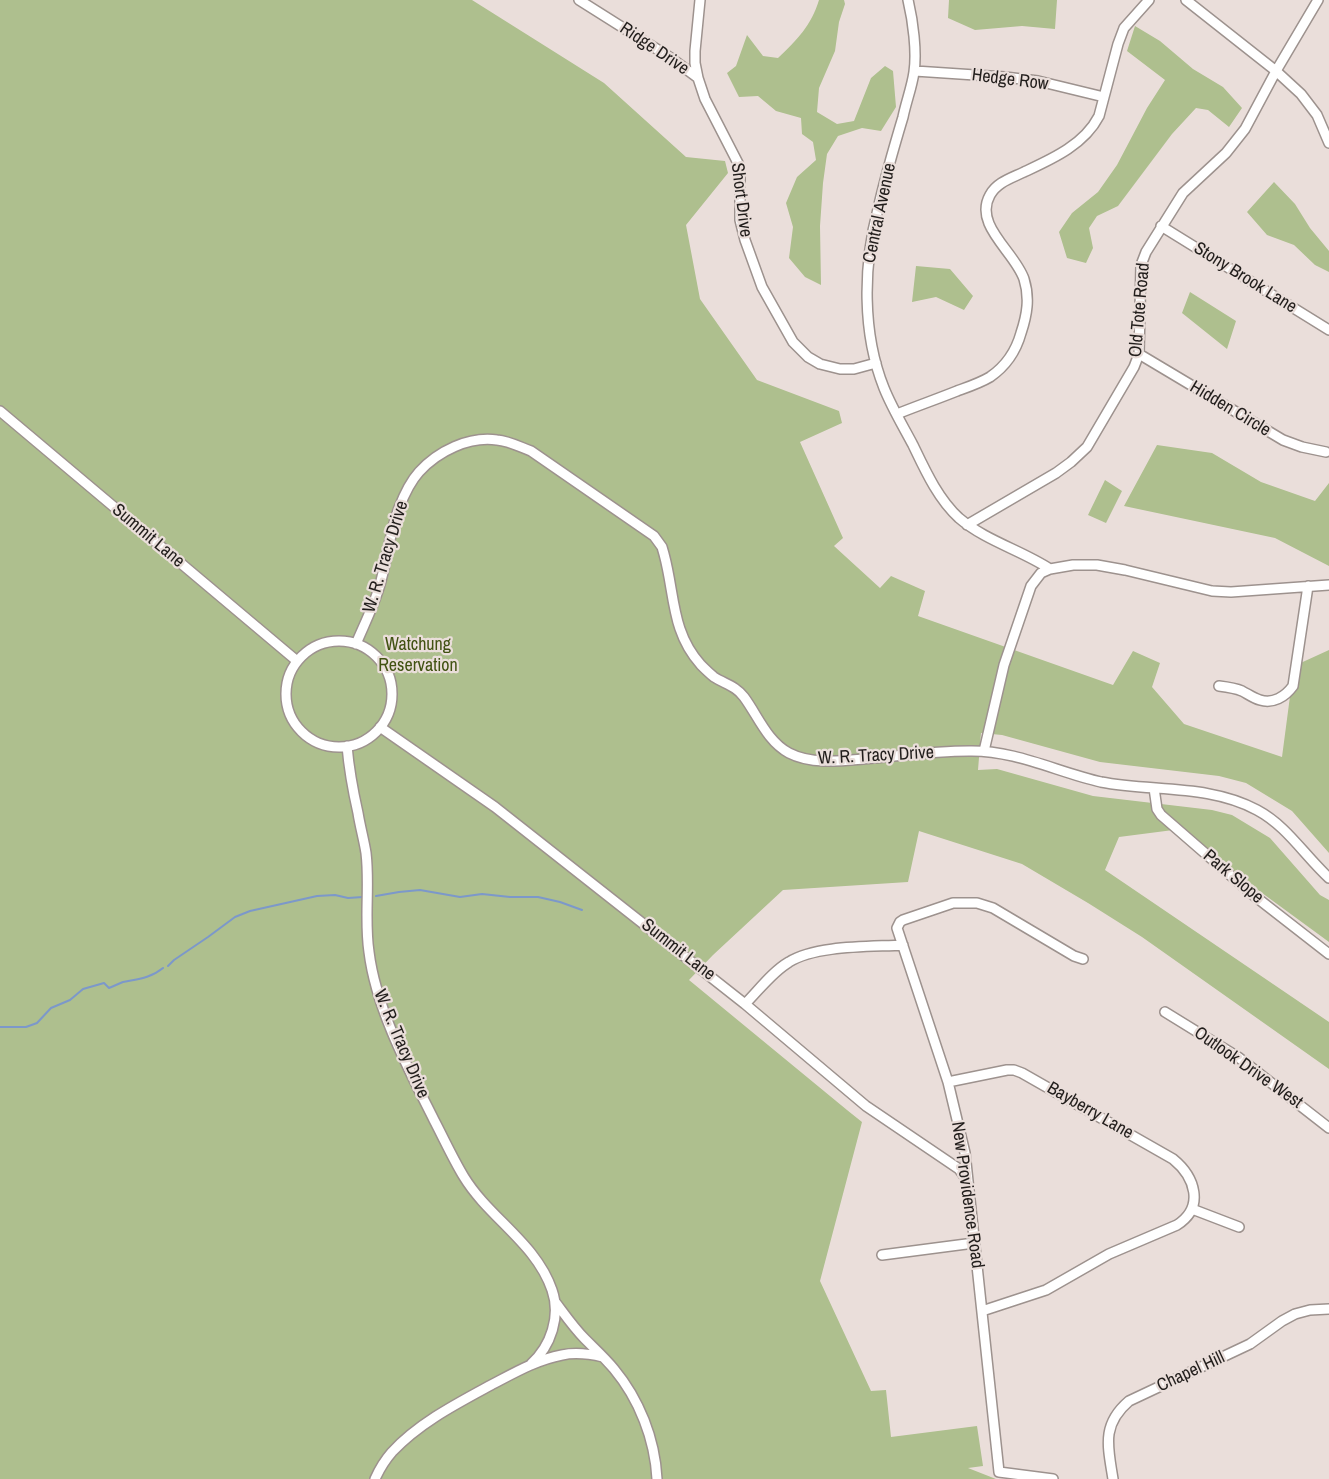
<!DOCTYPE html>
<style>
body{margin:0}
canvas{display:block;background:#eadeda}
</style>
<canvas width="1329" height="1479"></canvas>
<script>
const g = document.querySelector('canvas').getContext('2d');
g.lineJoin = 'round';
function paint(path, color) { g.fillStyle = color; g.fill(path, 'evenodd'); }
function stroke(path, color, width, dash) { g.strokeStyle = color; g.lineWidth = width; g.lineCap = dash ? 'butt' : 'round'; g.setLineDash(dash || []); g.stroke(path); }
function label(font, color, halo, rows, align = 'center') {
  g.font = font + ' "Archivo Narrow",sans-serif'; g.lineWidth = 4.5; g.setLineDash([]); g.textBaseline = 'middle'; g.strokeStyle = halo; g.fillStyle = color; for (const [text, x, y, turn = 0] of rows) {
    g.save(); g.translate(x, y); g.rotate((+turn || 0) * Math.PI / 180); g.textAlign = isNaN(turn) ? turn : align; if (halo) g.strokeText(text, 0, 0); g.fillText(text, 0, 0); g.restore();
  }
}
const green = new Path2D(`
 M 0,0 L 472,0 L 604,83 L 686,157 L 725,161 L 728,173 L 686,225 L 700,299 L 757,380 L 839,411 L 842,423 L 800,442 L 843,538 L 834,546 L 880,588 L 891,576 L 925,591 L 918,616 L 1113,685 L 1133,651 L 1160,663 L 1152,687 L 1184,724 L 1282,757 L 1294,666 L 1329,650 L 1329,853 L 1292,811 L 1246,783 L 1219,776 L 1100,762 L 1002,735 L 981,733 L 978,770 L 997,769 L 1093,796 L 1212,810 L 1232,815 L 1270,838 L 1320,895 L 1329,900 L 1329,942 L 1232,871 L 1181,829 L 1119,837 L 1105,870 L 1329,1022 L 1329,1069 L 1142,937 L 1088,903 L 1022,864 L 919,831 L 908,882 L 783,890 L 713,955 L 689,980 L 847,1110 L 862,1122 L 820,1281 L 871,1391 L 886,1390 L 891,1437 L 977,1426 L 983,1466 L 968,1468 L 996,1479 L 0,1479 Z
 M 819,0 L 844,0 L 845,4 L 839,22 L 835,51 L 819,88 L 817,112 L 837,124 L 854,121 L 871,78 L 885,66 L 893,71 L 896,107 L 881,131 L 862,128 L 838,136 L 827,154 L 823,183 L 820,226 L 821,285 L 805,277 L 789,258 L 793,227 L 786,203 L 797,177 L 816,160 L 813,142 L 802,134 L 801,118 L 776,111 L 758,96 L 739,97 L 727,73 L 736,66 L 747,35 L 763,56 L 778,58 C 797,40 811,26 819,0 Z
 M 949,0 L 1057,0 L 1055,29 L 1022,26 L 975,30 L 948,18 Z
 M 1135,26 L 1160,41 L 1193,69 L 1223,87 L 1242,108 L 1229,127 L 1208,110 L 1196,108 L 1172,134 L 1118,206 L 1097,216 L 1089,228 L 1093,248 L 1086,263 L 1067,258 L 1059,232 L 1072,213 L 1098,192 L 1117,165 L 1147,108 L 1165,80 L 1127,51 Z
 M 1274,182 L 1295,204 L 1310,228 L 1329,251 L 1329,272 L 1315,265 L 1294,245 L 1267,235 L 1247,212 Z
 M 916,266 L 950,269 L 973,296 L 964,310 L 936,297 L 912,302 Z
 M 1190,292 L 1236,321 L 1227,349 L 1182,313 Z
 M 1157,445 L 1212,453 L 1261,482 L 1315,501 L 1329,483 L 1329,566 L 1275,538 L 1124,506 Z
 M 1105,480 L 1122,491 L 1106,523 L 1088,515 Z`);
const stream = new Path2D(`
 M 376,896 L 399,892 L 420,890 L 460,897 L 482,894 L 510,897 L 538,897 L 560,902 L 582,910
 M 168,966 L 174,960 L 208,937 L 235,917 L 250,911 L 317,896 L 335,895 L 348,898 L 363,897
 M 0,1027 L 26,1027 L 37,1023 L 51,1008 L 70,1000 L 83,989 L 104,983 L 109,988 C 114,986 118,984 123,982 C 138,979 151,978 163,968`);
const minor = new Path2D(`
 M 579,0 L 671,58 L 698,78
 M 700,0 L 695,51 L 695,63 L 698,78 L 705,99 L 740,167 L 740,220 L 745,240 L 762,287 L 793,342 L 808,357 L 820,364 L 840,369 L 854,369 L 876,363
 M 908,0 C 913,21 917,52 914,72 C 912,87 906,102 903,117 C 894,147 885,178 878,209 C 863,266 862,333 884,388 C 892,408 903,426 913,445 C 925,470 938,499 959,518 C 986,541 1021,550 1050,569
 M 1186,0 L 1276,71 L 1301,94 L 1317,115 L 1329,143
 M 915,71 L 1005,77 L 1038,81 L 1104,97
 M 1161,226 L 1329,330
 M 1139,354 L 1283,440 L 1302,447 L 1326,452
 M 0,411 L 297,661
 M 897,414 C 917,406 937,399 957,391 C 968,387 980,383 990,377 C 1006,366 1016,351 1021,333 C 1027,315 1030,298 1024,279 C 1015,252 973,225 990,195 C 997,182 1012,178 1024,172 C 1052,159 1084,145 1099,116 L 1118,44 L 1124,28 L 1149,0
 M 967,525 L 1056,473 L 1071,462 L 1087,447 L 1134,367 L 1139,354 L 1141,265 L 1146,252 L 1183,193 L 1226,153 L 1245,129 L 1276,71 L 1318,0
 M286 694a53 53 0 1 1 106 0a53 53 0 1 1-106 0Z
 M 356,644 C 364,625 373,607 379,588 C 387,562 389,534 399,508 C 404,495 410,482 419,472 C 438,451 469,436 497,440 C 509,441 520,447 531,451 L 654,536 L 662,547 L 664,554 C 675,594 671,632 701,665 C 705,669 709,673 714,677 C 725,684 736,686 744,697 C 758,716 767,741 789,753 C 814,766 847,760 874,758 C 906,755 937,751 969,751 C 1015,750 1057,772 1101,782 C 1152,792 1209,784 1257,810 C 1287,826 1304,855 1329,878
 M 1219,686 C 1227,687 1235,688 1242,691 C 1248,694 1253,698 1260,700 C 1273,704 1285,697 1293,686 L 1308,586
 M 380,727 L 495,807 L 745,1004 L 866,1106 L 959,1169 L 967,1180
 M 347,746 C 349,769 353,791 358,813 C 360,826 364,840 366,853 C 370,886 364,919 369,952 C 376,1009 409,1070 434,1120 C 444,1139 453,1159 464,1177 C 489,1218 536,1243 552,1290 C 561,1316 551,1346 531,1364
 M 984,751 L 1004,665 L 1031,586 L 1041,573 L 1050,569 L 1073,565 L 1097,565 L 1125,570 L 1212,591 L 1231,592 L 1329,585
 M 1154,788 L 1157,809 L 1161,815 L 1252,894 L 1329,954
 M 745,1004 C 759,990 772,972 789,962 C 816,945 870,947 903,945
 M 1165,1012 L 1238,1057 L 1329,1128
 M 948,1082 L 1007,1070 L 1014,1070 L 1022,1073 L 1173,1159 C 1195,1177 1205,1207 1177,1225 L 1109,1254 L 1046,1290 L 982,1311
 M 1192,1209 L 1239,1227
 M 882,1255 L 974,1243
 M 556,1303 C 565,1315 574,1328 585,1339 C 595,1349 605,1358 614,1369 C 639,1399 655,1439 657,1479
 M 375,1479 C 379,1470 385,1460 392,1452 C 419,1423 456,1404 491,1385 C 514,1373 536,1360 562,1355 C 576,1352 590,1354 603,1357
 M 1053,1479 L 999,1472 L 965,1153 L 948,1082 L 897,928 L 900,922 L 903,920 L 953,903 L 977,903 L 993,908 L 1074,956 L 1083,959
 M 1113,1479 C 1108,1447 1101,1425 1129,1401 L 1250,1344 L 1282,1321 L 1295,1314 L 1310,1310 L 1329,1309`);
const streetNames = [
 ["Ridge Drive",654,49,34],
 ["Hedge Row",1010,80,7],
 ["Short Drive",741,200,83],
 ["Central Avenue",880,213,-78],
 ["Stony Brook Lane",1245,278,32],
 ["Old Tote Road",1140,310,-85],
 ["Hidden Circle",1230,409,31],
 ["Summit Lane",148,536,40],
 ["W. R. Tracy Drive",386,557,-73],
 ["W. R. Tracy Drive",876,756,-3],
 ["Park Slope",1233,877,40],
 ["Summit Lane",678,950,38],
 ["W. R. Tracy Drive",401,1044,67],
 ["Outlook Drive West",1248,1068,35],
 ["Bayberry Lane",1090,1111,30],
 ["New Providence Road",967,1195,82],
 ["Chapel Hill",1191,1372,-25]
];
const parkNames = [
 ["Watchung",418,645],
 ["Reservation",418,666]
];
paint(green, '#aebf8e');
stroke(stream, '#7c98ca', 2);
stroke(minor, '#9d928e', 12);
stroke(minor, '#fff', 9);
label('18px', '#221e1c', '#eadeda', streetNames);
label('18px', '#415212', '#eadeda', parkNames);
</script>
